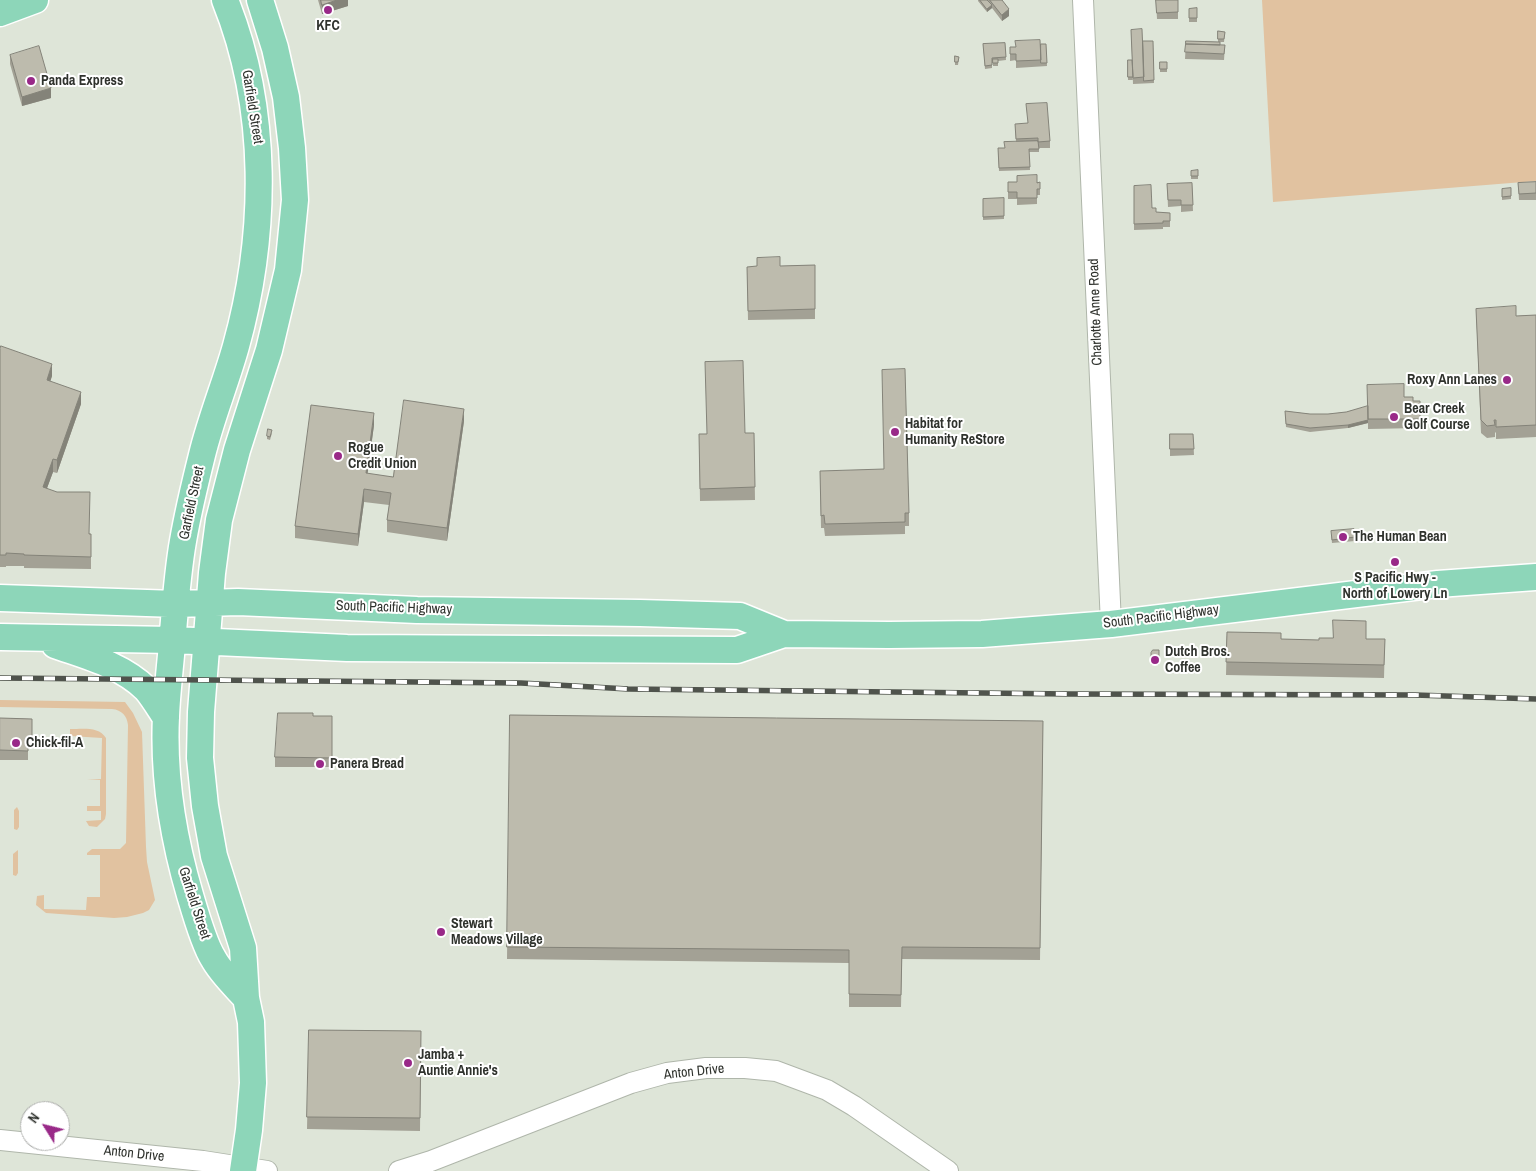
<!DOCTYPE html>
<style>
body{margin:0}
#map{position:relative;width:1536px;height:1171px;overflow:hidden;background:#dee5d8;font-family:"Archivo Narrow",sans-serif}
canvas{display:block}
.north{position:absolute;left:20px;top:1101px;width:50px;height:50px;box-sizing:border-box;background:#fff;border:1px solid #acadab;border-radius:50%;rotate:306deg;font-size:14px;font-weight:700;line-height:20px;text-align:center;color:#2f322d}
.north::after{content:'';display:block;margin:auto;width:18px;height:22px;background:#992988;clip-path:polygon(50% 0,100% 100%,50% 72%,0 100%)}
</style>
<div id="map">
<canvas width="1536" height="1171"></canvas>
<div class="north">N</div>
</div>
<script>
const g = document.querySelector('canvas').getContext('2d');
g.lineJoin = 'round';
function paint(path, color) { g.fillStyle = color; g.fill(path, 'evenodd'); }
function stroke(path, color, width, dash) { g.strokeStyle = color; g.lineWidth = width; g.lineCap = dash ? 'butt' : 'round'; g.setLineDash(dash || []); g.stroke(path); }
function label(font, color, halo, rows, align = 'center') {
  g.font = font + ' "Archivo Narrow",sans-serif'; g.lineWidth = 4; g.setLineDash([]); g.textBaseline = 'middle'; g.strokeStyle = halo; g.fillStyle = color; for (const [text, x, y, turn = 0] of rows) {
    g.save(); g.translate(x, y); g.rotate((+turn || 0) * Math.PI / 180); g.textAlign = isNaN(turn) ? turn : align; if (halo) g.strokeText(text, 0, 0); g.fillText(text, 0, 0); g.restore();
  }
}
const green = new Path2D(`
 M 1262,0 L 1536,0 L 1536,181 L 1273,202 Z
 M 0,700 L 125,702 L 133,713 L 142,732 L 146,847 L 147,862 L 155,900 L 149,910 L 143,913 L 127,917 L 114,918 L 46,913 L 36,905 L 37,896 L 44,895 L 44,909 L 86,910 L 87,897 L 100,897 L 100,855 L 87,855 L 87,853 L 92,849 L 120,849 L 126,843 L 128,725 C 127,716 122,710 112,709 L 0,707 Z
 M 70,729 C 82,729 99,726 106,738 L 106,814 L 105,819 L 97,827 L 89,826 L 86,821 L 101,820 L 101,811 L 87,811 L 87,806 L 100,806 L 100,780 L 87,780 L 101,779 L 102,738 L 70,736 Z
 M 17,807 L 19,811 L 19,827 L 17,830 L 14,829 L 14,810 Z
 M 18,850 L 18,873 L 16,876 L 13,875 L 13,854 Z`);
const minor = new Path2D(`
 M 1083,0 L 1111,624
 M 0,1140 L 203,1161 L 267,1171
 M 399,1171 L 431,1161 L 631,1083 L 667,1073 L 706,1068 L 745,1068 L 776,1071 L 827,1090 L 854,1106 L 948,1171`);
const major = new Path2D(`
 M 225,0 C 269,109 267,234 236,346 C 226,382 211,418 202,455 C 195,483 188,512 183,541 C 177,575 175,610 172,644 C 170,668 167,692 166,716 C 163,777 173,837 190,895 C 195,912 204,944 213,958 C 221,973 235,986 246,998
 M 0,13 L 35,0
 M 0,598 L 176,604 L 238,602 L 417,610 L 640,613 L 740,616 L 784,634
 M 0,637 L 173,640 L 347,648 L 737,650 L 784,634 L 889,635 L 982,634 L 1111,624 L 1438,584 L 1536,577
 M 55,645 C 86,656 122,665 146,689 C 153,697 160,709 166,718
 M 243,1171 L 249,1130 L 253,1083 L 251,1022 L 246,998 L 243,948 L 214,856 L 205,806 L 200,758 L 201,712 L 212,573 L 219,520 L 237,450 L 269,350 L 288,270 L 295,200 L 292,148 L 286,97 L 275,48 L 260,0`);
const rail = new Path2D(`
 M 0,678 L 521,683 L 628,689 L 1070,694 L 1415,695 L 1536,699`);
const wall = new Path2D(`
 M 318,0 L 348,0 L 348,6 L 322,14 Z
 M 978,0 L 1002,0 L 1009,16 L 1002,21 L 992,8 L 987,12 L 978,1 Z
 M 1156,0 L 1178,0 L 1178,19 L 1157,19 Z
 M 1197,8 L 1197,22 L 1189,22 L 1189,9 Z
 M 1131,30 L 1143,41 L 1153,41 L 1154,83 L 1133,84 Z
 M 1218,31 L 1225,32 L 1224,42 L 1220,42 L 1220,45 L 1225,45 L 1224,60 L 1185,59 L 1186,41 L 1218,42 Z
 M 1005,43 L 1006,60 L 998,61 L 998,66 L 993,66 L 993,61 L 992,61 L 992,68 L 985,69 L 983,44 Z
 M 1041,44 L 1046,44 L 1047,66 L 1016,68 L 1016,60 L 1010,61 L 1010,53 L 1015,47 Z
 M 10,55 L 51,98 L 22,106 L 10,64 Z
 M 955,56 L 959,57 L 958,65 L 955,65 Z
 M 1128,60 L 1132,60 L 1133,80 L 1128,80 Z
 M 1160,62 L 1167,62 L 1167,72 L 1160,72 Z
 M 1015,124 L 1050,141 L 1050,148 L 1039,148 L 1039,152 L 1029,152 L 1030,170 L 999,171 L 998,148 L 1005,148 L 1016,142 Z
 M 1198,170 L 1198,179 L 1191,179 L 1191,171 Z
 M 1008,182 L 1040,182 L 1040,195 L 1037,195 L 1037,204 L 1017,205 L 1017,199 L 1008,199 Z
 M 1536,182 L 1536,200 L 1519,200 L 1518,183 Z
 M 1192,183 L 1193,211 L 1181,212 L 1181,206 L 1168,207 L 1167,184 Z
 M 1134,186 L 1156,212 L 1170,213 L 1170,227 L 1163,227 L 1163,229 L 1134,230 Z
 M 1511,188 L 1511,199 L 1502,200 L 1502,189 Z
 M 1004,198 L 1004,219 L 983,220 L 983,199 Z
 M 815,265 L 815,319 L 748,320 L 747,267 Z
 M 1476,309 L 1516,316 L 1536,315 L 1536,437 L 1496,439 L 1496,432 L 1495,433 L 1495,437 L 1487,438 L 1481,433 Z
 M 0,349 L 52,376 L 50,381 L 81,404 L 57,473 L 53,472 L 47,488 L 90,534 L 91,534 L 91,569 L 24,568 L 24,566 L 6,566 L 6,567 L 0,567 Z
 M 1404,397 L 1413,401 L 1420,401 L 1420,428 L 1368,429 L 1368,423 L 1348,428 L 1310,432 L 1286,427 L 1285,411 L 1310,414 L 1328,414 L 1346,412 Z
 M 464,421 L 447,541 L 387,532 L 387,520 L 389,505 L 364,502 L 358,546 L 295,538 L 295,526 L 374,425 L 367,474 L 393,477 Z
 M 272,433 L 270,440 L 267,439 L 267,436 Z
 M 754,433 L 755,500 L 700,501 L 699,434 Z
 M 1170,434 L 1193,434 L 1194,455 L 1170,456 Z
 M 820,471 L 909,513 L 909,526 L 905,526 L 905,534 L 825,536 L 824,528 L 821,528 Z
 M 1331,534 L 1355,537 L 1355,541 L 1332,543 Z
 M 1227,632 L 1281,639 L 1319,640 L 1366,639 L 1385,639 L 1384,678 L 1226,675 Z
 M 1159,650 L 1159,665 L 1151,665 L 1151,653 Z
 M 510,715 L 1043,721 L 1040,960 L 902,959 L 901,1007 L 849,1007 L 849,963 L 507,959 Z
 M 313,716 L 332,716 L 332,767 L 275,767 L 275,757 Z
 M 0,718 L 32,719 L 32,746 L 28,746 L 28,760 L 0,760 Z
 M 309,1030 L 421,1031 L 420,1131 L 307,1129 Z`);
const shadedWall = new Path2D(`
 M 337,0 L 348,0 L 348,6 L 322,14 L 322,5 Z
 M 992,5 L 992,8 L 987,12 L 987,9 Z
 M 1009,9 L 1009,16 L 1002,21 L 1002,15 Z
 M 51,88 L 51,98 L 22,106 L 22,97 Z
 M 52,364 L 52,376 L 47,392 L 47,380 Z
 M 81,392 L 81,404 L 57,473 L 57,460 Z
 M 464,409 L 464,421 L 447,541 L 447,528 Z
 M 374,413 L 374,425 L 366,486 L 366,473 Z
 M 1368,420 L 1368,423 L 1348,428 L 1348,425 Z
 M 53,459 L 53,472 L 43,499 L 43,487 Z
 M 364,489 L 364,502 L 358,546 L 358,534 Z`);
const building = new Path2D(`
 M 321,0 L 337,0 L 322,5 Z
 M 980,0 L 987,0 L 992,5 L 987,9 Z
 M 990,0 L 1002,0 L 1009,9 L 1002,15 Z
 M 1156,0 L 1178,0 L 1178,12 L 1157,13 Z
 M 1197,8 L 1197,18 L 1189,18 L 1189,9 Z
 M 1142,29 L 1144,77 L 1133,78 L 1131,30 Z
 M 1218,31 L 1225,32 L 1224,39 L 1218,39 Z
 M 1040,40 L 1041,60 L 1016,61 L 1016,54 L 1010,54 L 1010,47 L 1016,47 L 1015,41 Z
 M 1143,41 L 1153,41 L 1154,80 L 1144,81 Z
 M 1186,41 L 1220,42 L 1220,45 L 1186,44 Z
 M 1005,43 L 1006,57 L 992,58 L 992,65 L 985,66 L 983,44 Z
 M 1041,44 L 1046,44 L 1047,63 L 1041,63 Z
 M 1186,44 L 1225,45 L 1224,54 L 1185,52 Z
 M 39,46 L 51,88 L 22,97 L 10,55 Z
 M 955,56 L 959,57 L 958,62 L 955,62 Z
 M 993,59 L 998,59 L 998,63 L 993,63 Z
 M 1128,60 L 1132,60 L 1133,77 L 1128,77 Z
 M 1160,62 L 1167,62 L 1167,69 L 1160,69 Z
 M 1047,103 L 1050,141 L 1038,142 L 1038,138 L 1016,139 L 1015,124 L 1028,123 L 1026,104 Z
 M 1038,141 L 1039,149 L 1029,149 L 1030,167 L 999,168 L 998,148 L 1005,148 L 1004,142 Z
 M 1198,170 L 1198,176 L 1191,176 L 1191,171 Z
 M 1037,175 L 1037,183 L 1040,182 L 1040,189 L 1037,189 L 1037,198 L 1017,198 L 1017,192 L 1008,192 L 1008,182 L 1017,182 L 1017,176 Z
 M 1536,182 L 1536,193 L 1519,194 L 1518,183 Z
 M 1192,183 L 1193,205 L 1181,205 L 1181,200 L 1168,200 L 1167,184 Z
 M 1151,185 L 1152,208 L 1156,208 L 1156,212 L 1170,213 L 1170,221 L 1163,221 L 1163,223 L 1134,224 L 1134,186 Z
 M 1511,188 L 1511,196 L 1502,197 L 1502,189 Z
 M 1004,198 L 1004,216 L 983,217 L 983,199 Z
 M 780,257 L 780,266 L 815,265 L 815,309 L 748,311 L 747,267 L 757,266 L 757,258 Z
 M 1516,306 L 1516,316 L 1536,315 L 1536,425 L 1496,427 L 1496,420 L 1494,420 L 1495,425 L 1487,426 L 1481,420 L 1476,309 Z
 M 1,346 L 52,364 L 47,380 L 81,392 L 57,460 L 53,459 L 43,487 L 57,492 L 90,492 L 89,534 L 91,534 L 91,557 L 24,555 L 24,554 L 6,553 L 6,555 L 0,555 L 0,349 Z
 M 743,361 L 745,433 L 754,433 L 755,487 L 700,489 L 699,434 L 707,434 L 705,362 Z
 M 905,369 L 909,513 L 905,513 L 905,522 L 825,524 L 824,515 L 821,516 L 820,471 L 884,469 L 882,370 Z
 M 1404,384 L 1404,397 L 1413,397 L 1413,401 L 1420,401 L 1420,419 L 1368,419 L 1367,385 Z
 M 404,400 L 464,409 L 447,528 L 387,520 L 391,493 L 364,489 L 358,534 L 295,526 L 311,405 L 374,413 L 366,473 L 393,477 Z
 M 1368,406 L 1368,420 L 1348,425 L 1310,428 L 1286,424 L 1285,411 L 1310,414 L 1328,414 L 1346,412 Z
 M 268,429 L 272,430 L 270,437 L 267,436 Z
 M 1170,434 L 1193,434 L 1194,449 L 1170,449 Z
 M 1354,529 L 1355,537 L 1332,540 L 1331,531 Z
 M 1333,620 L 1366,621 L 1366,639 L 1385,639 L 1384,665 L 1226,662 L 1227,632 L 1281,633 L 1281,639 L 1319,640 L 1319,638 L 1333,638 Z
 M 1153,650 L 1159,650 L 1159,661 L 1151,662 L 1151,653 Z
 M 278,713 L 313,713 L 313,716 L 332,716 L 332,758 L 275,757 Z
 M 510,715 L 1043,721 L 1040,948 L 902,947 L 901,995 L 849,994 L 849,950 L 507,947 Z
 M 0,718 L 32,719 L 32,737 L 28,737 L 28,751 L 0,750 Z
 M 309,1030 L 421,1031 L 420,1118 L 307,1117 Z`);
const markers = [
 [328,10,5,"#992988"],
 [31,81,5,"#992988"],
 [1507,380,5,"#992988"],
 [1394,417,5,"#992988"],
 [895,432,5,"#992988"],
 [338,456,5,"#992988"],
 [1343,537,5,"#992988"],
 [1395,562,5,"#992988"],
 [1155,660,5,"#992988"],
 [16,743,5,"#992988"],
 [320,764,5,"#992988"],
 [441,932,5,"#992988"],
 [408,1063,5,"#992988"]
];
const poiNames = [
 ["KFC",328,26,"center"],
 ["Panda Express",41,81],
 ["Roxy Ann Lanes",1497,380,"right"],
 ["Bear Creek",1404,409],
 ["Golf Course",1404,425],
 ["Habitat for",905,424],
 ["Humanity ReStore",905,440],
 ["Rogue",348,448],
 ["Credit Union",348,464],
 ["The Human Bean",1353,537],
 ["S Pacific Hwy -",1395,578,"center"],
 ["North of Lowery Ln",1395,594,"center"],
 ["Dutch Bros.",1165,652],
 ["Coffee",1165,668],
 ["Chick-fil-A",26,743],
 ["Panera Bread",330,764],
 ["Stewart",451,924],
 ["Meadows Village",451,940],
 ["Jamba +",418,1055],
 ["Auntie Annie's",418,1071]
];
const streetNames = [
 ["Garfield Street",252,107,81],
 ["Charlotte Anne Road",1096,312,-92],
 ["Garfield Street",192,503,-78],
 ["South Pacific Highway",394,608,2],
 ["South Pacific Highway",1161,617,-7],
 ["Garfield Street",194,903,72],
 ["Anton Drive",694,1072,-6],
 ["Anton Drive",134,1154,6]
];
paint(green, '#e1c2a0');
stroke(minor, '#afb6aa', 22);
stroke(major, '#fff', 29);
stroke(minor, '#fff', 20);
stroke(major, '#8dd6b9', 26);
stroke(rail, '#4f534c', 5.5);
stroke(rail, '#fff', 4, [11]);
paint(wall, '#a3a195');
paint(shadedWall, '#848379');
paint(building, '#bdbbad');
stroke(building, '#848379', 1);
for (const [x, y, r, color] of markers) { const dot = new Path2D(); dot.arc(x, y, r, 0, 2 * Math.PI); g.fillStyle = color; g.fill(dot); stroke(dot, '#fff', 2); }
label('bold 14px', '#2f322d', '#fff', poiNames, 'left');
label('14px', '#2f322d', '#fff', streetNames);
</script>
